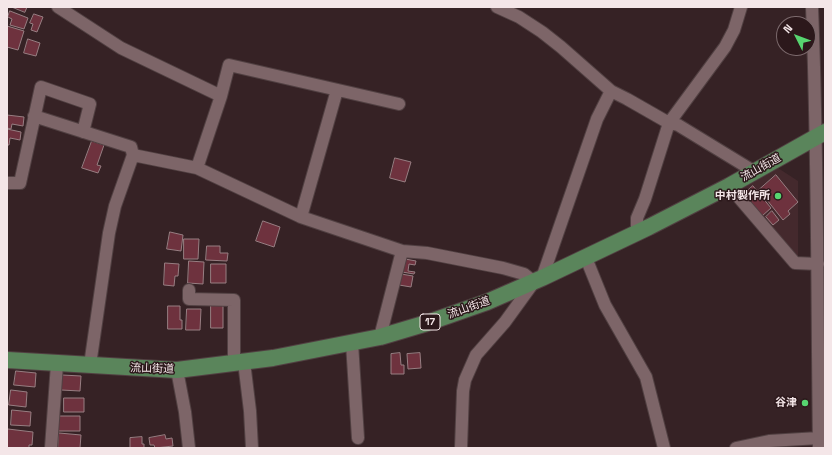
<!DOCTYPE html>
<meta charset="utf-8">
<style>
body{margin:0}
#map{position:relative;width:832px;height:455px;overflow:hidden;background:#362225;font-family:"Space Grotesk",sans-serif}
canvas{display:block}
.frame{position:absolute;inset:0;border:8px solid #f4e6e8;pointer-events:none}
.north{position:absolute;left:776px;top:16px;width:40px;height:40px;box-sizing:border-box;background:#2c181b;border:1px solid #7c6a6d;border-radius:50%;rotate:312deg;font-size:11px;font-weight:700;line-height:16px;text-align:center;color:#f4e6e8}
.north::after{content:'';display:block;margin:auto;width:14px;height:18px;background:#57d570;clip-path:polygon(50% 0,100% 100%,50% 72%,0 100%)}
</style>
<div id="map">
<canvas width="832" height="455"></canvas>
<div class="frame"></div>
<div class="north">N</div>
</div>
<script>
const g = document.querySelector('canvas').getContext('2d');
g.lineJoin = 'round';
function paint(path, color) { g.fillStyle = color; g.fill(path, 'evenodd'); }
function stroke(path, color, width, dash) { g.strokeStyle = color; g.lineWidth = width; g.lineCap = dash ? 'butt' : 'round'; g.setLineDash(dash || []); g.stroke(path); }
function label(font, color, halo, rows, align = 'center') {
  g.font = font + ' "Space Grotesk","Noto Sans JP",sans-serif'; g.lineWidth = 3; g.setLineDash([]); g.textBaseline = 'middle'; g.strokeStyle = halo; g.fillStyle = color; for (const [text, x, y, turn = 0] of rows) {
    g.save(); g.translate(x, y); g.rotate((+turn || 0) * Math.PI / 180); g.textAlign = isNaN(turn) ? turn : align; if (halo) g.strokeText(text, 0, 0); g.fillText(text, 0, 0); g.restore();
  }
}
const built = new Path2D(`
 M 778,168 L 798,181 L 798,260 L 737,191 Z`);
const building = new Path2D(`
 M 12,7 L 27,7 L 25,12 Z
 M 10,11 L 28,18 L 24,29 L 10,25 L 12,19 L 8,17 Z
 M 34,14 L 43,17 L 37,32 L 31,30 L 33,24 L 30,23 Z
 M 7,26 L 24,31 L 18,50 L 7,47 Z
 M 28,39 L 40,43 L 36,56 L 24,53 Z
 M 7,115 L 24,117 L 23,126 L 12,124 L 11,129 L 7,128 Z
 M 7,129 L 21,132 L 20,140 L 10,138 L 9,145 L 7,145 Z
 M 92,141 L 104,145 L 97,165 L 101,166 L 98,173 L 82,168 Z
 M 395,158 L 411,162 L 405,182 L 390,178 Z
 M 776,175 L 798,202 L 788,211 L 790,214 L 783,220 L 759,190 Z
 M 753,186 L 771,208 L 762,216 L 744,194 Z
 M 772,211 L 779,220 L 773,225 L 766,217 Z
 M 263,221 L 280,227 L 274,247 L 256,241 Z
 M 170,232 L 183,235 L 181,251 L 167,249 Z
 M 184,239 L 199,239 L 198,259 L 184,259 Z
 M 207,246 L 220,246 L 220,253 L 228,253 L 227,261 L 206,260 Z
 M 405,259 L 416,261 L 415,265 L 409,264 L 408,271 L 415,272 L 414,274 L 402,272 Z
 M 189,261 L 204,262 L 203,284 L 188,283 Z
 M 165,263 L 179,264 L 178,276 L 175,276 L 174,286 L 164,285 Z
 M 211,264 L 226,264 L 226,283 L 211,283 Z
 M 401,274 L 413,276 L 411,287 L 399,285 Z
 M 211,305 L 223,305 L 223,328 L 211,328 Z
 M 168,306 L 180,306 L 180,320 L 182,320 L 182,329 L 168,329 Z
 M 187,309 L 201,309 L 200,330 L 186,330 Z
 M 400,353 L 401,365 L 404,365 L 404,374 L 391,374 L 391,354 Z
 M 420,353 L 421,368 L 408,369 L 407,354 Z
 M 16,371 L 36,373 L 35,387 L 14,385 Z
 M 62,375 L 81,376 L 80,391 L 61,390 Z
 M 11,390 L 27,392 L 26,407 L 9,405 Z
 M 64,398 L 84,398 L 84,412 L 64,412 Z
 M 12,410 L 31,412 L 30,426 L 11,425 Z
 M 58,416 L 80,416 L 80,431 L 58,431 Z
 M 8,429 L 33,432 L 32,445 L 29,445 L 29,448 L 7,448 Z
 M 59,433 L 81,435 L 80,448 L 58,448 Z
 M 165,435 L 166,439 L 172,438 L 173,446 L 155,448 L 154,445 L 150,445 L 149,438 Z
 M 142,437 L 142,444 L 144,444 L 144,448 L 130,448 L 130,438 Z`);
const minor = new Path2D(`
 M 58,7 L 121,48 L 221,96 L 197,168
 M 497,7 L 519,17 L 542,32 L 561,47 L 611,91 L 627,99 L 669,123 L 678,125 L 755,172
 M 812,7 C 818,154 817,301 819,448
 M 221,96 L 229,65 L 399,104
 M 34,116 L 131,147 L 133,155
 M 7,183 L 20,183 L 41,87 L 90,104 L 83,132
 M 729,186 L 795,263 L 818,264
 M 301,217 L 337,90
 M 637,233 L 637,218 L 645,199 L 669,123 L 725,47 L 734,30 L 741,7
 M 402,251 L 427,253 L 503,268 L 524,274 L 534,282 L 505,322 L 476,355 L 465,380 L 463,391 L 461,448
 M 586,258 L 605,305 L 646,377 L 664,448
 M 542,278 L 597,119 L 611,91
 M 189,290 L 189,299 L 234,300 L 234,363
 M 352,343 L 358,438
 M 244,362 L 250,411 L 252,448
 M 90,365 L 109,233 L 115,206 L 133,155 L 197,168 L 301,217 L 402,251 L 380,337
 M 177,370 L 185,412 L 189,448
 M 51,448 L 57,364
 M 736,448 L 769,441 L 819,438`);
const major = new Path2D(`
 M 7,360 L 177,370 L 273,358 L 380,337 L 427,323 L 487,302 L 542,278 L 649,227 L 729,186 L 825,132`);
const markers = [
 [778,196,4,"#57d570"],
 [805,403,4,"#57d570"]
];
const shields = [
 [430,322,20]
];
const shieldNames = [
 ["17",430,322]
];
const streetNames = [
 ["流山街道",761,168,-29],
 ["流山街道",469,308,-20],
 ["流山街道",152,369,2]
];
const poiNames = [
 ["中村製作所",770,196],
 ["谷津",797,403]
];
paint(built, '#44292d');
paint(building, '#6e323e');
stroke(building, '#977e82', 1);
stroke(minor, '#514042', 14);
stroke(major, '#514042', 18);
stroke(minor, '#7d6568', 12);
stroke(major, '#5a855b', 16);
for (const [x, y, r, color] of markers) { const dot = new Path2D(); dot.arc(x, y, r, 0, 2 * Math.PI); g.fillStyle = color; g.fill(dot); stroke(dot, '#2c181b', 1.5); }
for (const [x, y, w] of shields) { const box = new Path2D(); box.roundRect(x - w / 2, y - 8, w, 16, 3); g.fillStyle = '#2c181b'; g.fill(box); stroke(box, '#f4e6e8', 1); }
label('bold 10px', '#f4e6e8', null, shieldNames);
label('11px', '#f4e6e8', '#2c181b', streetNames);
label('bold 11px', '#f4e6e8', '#2c181b', poiNames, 'right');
</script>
